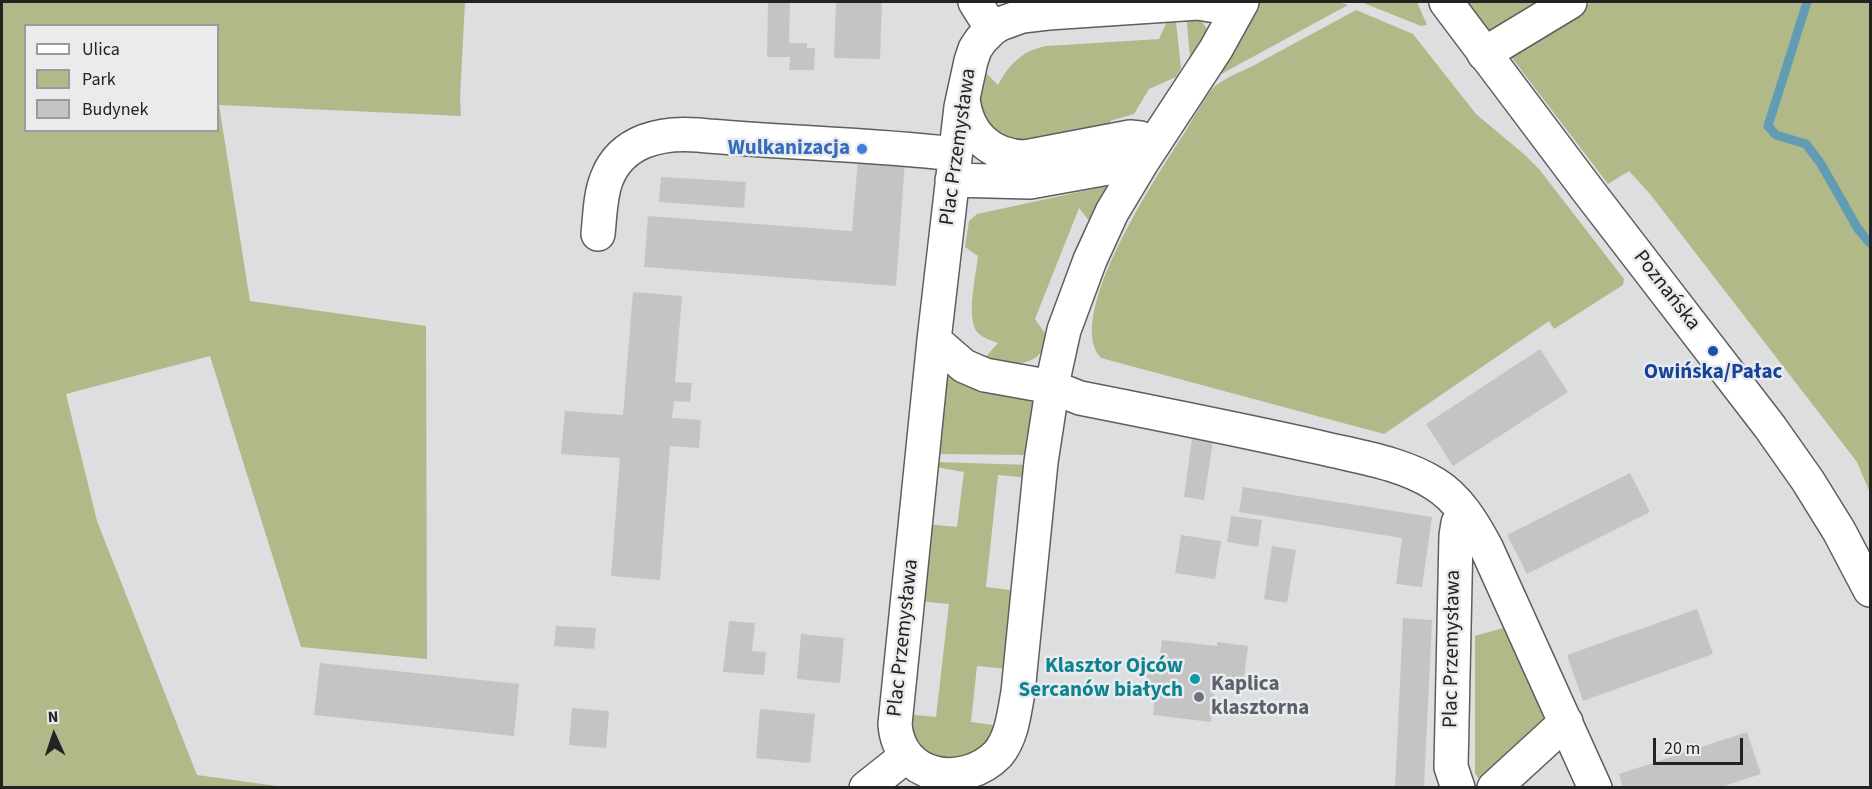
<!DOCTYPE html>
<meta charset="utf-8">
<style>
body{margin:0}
#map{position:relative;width:1872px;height:789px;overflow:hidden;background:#dddee0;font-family:"Source Sans 3",sans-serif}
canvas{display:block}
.frame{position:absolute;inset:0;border:3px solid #232324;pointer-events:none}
.legend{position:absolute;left:24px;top:24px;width:195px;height:108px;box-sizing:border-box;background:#eaebed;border:2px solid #9a9b9d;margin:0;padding:8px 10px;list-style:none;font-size:18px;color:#232324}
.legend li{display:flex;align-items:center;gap:12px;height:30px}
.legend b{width:30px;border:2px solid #9a9b9d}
.north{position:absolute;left:24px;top:705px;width:60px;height:60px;-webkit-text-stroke:4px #eaebed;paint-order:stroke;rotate:357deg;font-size:16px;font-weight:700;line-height:24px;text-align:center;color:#232324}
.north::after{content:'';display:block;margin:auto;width:21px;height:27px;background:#232324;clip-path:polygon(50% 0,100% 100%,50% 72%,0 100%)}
.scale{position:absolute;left:1653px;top:738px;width:90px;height:27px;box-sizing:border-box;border:3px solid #232324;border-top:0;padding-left:8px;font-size:18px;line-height:21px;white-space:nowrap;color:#232324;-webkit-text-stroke:4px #eaebed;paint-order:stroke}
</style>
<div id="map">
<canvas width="1872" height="789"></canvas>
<div class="frame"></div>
<ul class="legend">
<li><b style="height:8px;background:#fff"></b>Ulica</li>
<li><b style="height:16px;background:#b2b989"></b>Park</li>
<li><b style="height:16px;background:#c5c4c5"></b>Budynek</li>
</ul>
<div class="north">N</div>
<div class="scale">20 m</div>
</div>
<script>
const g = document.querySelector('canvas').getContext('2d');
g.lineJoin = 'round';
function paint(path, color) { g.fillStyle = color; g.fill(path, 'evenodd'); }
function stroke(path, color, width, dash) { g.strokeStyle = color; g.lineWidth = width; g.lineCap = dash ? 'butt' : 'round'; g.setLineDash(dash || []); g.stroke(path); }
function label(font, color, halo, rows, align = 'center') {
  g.font = font + ' "Source Sans 3",sans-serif'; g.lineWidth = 5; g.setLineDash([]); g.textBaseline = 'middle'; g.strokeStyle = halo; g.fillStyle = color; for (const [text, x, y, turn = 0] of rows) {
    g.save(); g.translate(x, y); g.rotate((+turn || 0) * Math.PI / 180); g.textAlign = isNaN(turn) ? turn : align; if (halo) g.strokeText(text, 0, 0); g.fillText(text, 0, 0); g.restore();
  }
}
const green = new Path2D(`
 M 2,2 L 465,2 L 460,98 L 461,116 L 219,105 L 250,301 L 426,326 L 427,659 L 301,647 L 210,356 L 66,394 L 97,521 L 197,775 L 284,787 L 2,787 ZM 26,26 L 218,26 L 218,130 L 26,130 Z
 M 1260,2 L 1339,2 L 1348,5 L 1214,78 L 1241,30 Z
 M 1361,2 L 1417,2 L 1427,25 L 1421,26 Z
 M 1468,2 L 1551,2 L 1494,38 Z
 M 1592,2 L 1870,2 L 1870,493 L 1857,462 L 1650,194 L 1629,171 L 1608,184 L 1509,54 Z
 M 1356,10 L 1413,34 L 1476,114 L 1525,155 L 1539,169 L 1624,279 L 1623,285 L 1554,329 L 1549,321 L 1384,434 L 1101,358 C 1062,317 1160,171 1185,132 C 1192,121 1207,93 1215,86 C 1228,76 1246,70 1260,62 C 1292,45 1324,27 1356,10 Z
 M 1186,13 C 1197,18 1204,20 1208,32 L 1191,68 Z
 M 1170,15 L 1174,17 L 1176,22 L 1181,68 L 1176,77 L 1149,89 L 1134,114 L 1110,121 L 1111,129 L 1036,144 L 1009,141 L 985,122 L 976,86 L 982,69 L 998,85 C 1009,64 1023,50 1047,46 L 1159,39 Z
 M 1107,186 L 1115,189 L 1094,227 L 1079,208 L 1035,319 L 1049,339 C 1038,370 1008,365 983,360 L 998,343 C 991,340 982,338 977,332 C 966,316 976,275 978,256 L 965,247 L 969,221 L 977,214 Z
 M 943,369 L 1038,399 L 1033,455 L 936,454 Z
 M 936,462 L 1031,465 L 1029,478 L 998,475 L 986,587 L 1018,591 L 1008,669 L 977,666 L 971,722 L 1000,726 L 978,753 L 948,760 L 933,755 L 915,741 L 905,714 L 936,717 L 949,604 L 918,601 L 926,524 L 957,527 L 964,472 L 935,467 Z
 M 1503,628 L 1513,632 L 1548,718 L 1486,779 L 1478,778 L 1475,773 L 1475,636 Z`);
const stream = new Path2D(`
 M 1807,2 L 1768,126 L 1776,135 L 1806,144 L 1821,164 L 1858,229 L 1870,243`);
const building = new Path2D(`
 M 768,2 L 790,2 L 789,43 L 807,43 L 807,48 L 815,48 L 814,70 L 789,70 L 790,57 L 767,57 Z
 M 836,2 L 882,2 L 880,59 L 834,58 Z
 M 858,158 L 905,161 L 896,286 L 644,267 L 648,216 L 852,231 Z
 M 661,177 L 746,182 L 744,208 L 659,202 Z
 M 633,292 L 682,296 L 675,382 L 692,383 L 690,402 L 674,401 L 672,418 L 701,420 L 699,448 L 670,446 L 660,580 L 611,576 L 620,458 L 561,454 L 565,411 L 623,415 Z
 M 1540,349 L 1568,392 L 1453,466 L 1426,424 Z
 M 1192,438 L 1213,441 L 1204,500 L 1184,497 Z
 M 1630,473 L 1650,512 L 1527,574 L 1507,535 Z
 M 1243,487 L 1432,517 L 1422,587 L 1396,584 L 1402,538 L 1239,512 Z
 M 1231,516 L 1262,520 L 1258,547 L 1227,542 Z
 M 1181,535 L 1221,541 L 1215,579 L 1175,573 Z
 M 1272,546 L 1296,550 L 1287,603 L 1264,599 Z
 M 1697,609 L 1713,654 L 1583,701 L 1567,655 Z
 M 1403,618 L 1432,620 L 1424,788 L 1395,788 Z
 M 729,621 L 755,623 L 752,651 L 766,652 L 764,675 L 723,672 Z
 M 556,626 L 596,628 L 594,649 L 554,646 Z
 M 801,634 L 844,638 L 840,683 L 797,679 Z
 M 1162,640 L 1217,646 L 1217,642 L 1248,646 L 1243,687 L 1215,684 L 1211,722 L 1153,715 L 1155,693 L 1145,692 L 1149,660 L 1159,661 Z
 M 320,663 L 519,684 L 514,736 L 314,715 Z
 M 572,708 L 609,711 L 606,748 L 569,745 Z
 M 760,709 L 815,714 L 810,763 L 756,758 Z
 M 1747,732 L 1761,774 L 1718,788 L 1623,788 L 1619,774 Z`);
const minor = new Path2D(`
 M 975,2 L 992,29
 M 1236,12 L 1222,7 L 1198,3 L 1048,13 L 1022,16 L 1000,24 L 992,29 L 981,40 L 975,49 L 971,61 L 961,107 L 934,340 L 964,366 L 985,375 L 1052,387 L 1080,398 C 1161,414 1242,430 1322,448 C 1359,457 1402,463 1435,484 C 1458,498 1473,523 1486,547 L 1595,788
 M 1484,54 L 1570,2
 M 963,99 C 967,134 990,156 1025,157 L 1130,137 L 1140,138 L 1154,144
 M 952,180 L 1030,182 L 1119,166 L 1125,166 L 1137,170
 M 598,234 C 600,216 600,195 607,178 C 622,140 662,132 698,135 C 784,143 869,144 954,154
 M 934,340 L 895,724 C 899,780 964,789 998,754 C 1012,737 1014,714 1018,692 L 1041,462 L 1055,371 L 1064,330 L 1090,260 L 1112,212 L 1142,162 L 1216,49 L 1242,2
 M 866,788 L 905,757
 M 1458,788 L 1451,767 L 1456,536 L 1458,523 L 1465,513
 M 1494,788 L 1566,722`);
const major = new Path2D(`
 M 1446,2 L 1589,192 L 1770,427 L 1808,481 L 1839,531 L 1870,590`);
const markers = [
 [862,149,6,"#3f7fe0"],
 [1713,351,6,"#1a4fb4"],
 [1195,679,6,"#0f9aa8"],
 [1199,697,6,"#6b7280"]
];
const streetNames = [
 ["Plac Przemysława",959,147,-82],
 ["Poznańska",1666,291,52],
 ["Plac Przemysława",904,638,-84],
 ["Plac Przemysława",1453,649,-89]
];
const shopNames = [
 ["Wulkanizacja",850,149]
];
const transitNames = [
 ["Owińska/Pałac",1713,373]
];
const cultureNames = [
 ["Klasztor Ojców",1183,667],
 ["Sercanów białych",1183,691]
];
const worshipNames = [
 ["Kaplica",1211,685],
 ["klasztorna",1211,709]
];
paint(green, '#b2b989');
stroke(stream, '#609cb3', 9);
paint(building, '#c5c4c5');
stroke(minor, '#5d5e5f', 36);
stroke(major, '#5d5e5f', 36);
stroke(minor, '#fff', 33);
stroke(major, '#fff', 33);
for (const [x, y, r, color] of markers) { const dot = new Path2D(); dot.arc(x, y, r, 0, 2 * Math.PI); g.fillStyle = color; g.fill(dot); stroke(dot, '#eaebed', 2); }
label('21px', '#232324', '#eaebed', streetNames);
label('bold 21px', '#366cbe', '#eaebed', shopNames, 'right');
label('bold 21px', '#164399', '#eaebed', transitNames);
label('bold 21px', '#0d838f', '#eaebed', cultureNames, 'right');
label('bold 21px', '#5b616d', '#eaebed', worshipNames, 'left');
</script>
